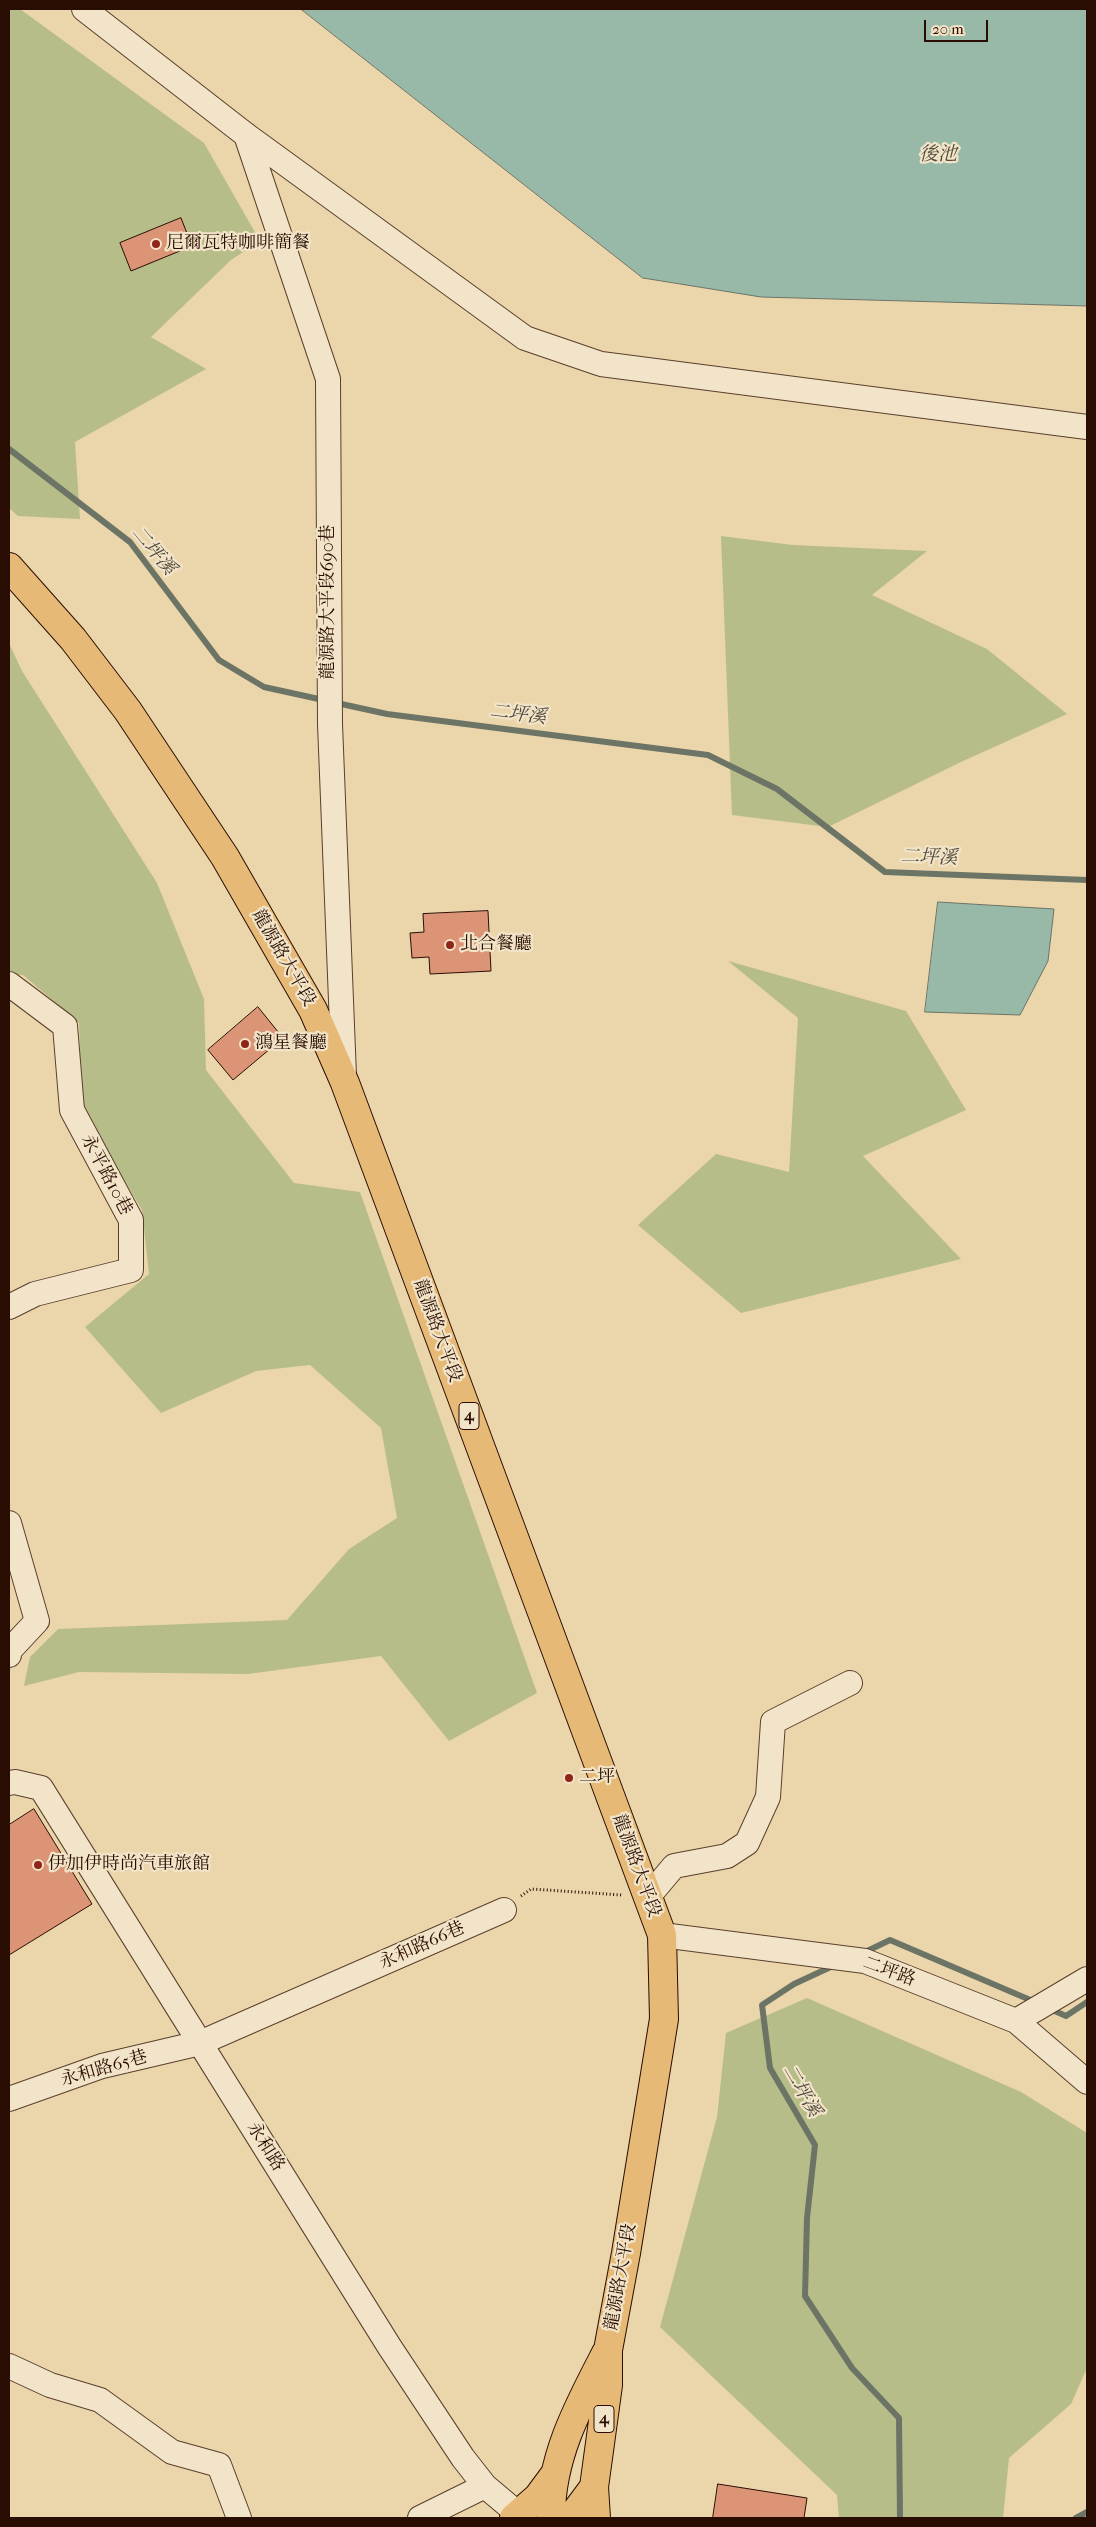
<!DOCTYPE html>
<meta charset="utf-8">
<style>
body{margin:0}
#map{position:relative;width:1096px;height:2527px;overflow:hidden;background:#ebd5ab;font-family:"IM FELL French Canon",serif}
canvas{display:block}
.frame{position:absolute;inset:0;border:10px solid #2a0d02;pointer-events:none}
.scale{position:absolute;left:924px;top:20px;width:64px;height:22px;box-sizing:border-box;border:2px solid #2a0d02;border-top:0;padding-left:6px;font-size:15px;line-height:18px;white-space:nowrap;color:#2a0d02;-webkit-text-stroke:4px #f2e4c8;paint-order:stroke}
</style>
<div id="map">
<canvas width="1096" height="2527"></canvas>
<div class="frame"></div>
<div class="scale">20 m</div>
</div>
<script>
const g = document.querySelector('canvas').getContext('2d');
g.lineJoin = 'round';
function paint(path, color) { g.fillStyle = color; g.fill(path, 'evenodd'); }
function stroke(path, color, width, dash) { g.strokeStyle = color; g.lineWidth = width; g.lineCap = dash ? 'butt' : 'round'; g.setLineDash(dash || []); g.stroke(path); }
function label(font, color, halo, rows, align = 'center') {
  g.font = font + ' "IM FELL French Canon","Noto Serif TC",serif'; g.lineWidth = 4.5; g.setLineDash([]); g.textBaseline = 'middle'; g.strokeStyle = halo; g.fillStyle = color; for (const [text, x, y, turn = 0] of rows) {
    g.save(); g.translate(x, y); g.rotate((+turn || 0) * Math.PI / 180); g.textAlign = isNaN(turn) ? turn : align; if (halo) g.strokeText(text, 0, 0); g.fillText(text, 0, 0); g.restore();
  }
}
const green = new Path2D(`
 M 9,9 L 20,9 L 204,143 L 260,241 L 231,260 L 151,337 L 206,369 L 75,442 L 80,519 L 18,516 L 9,508 Z
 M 721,536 L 793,545 L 927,551 L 872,595 L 987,649 L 1067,714 L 961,762 L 828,827 L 732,815 Z
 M 9,643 L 22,671 L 157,883 L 204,999 L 206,1070 L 294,1183 L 360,1192 L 537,1693 L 449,1741 L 381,1656 L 248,1674 L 79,1672 L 24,1686 L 30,1657 L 58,1629 L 287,1620 L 349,1549 L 397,1518 L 381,1428 L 310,1365 L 256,1371 L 161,1413 L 85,1327 L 149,1274 L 142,1210 L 82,1109 L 79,1023 L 23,975 L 9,974 Z
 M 728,961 L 906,1011 L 966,1110 L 863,1156 L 961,1259 L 741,1313 L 638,1225 L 716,1154 L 789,1172 L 798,1018 Z
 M 807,1998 L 1021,2092 L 1087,2133 L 1087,2368 L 1071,2404 L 1009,2458 L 1003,2518 L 839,2518 L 837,2495 L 660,2327 L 717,2117 L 726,2033 Z`);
const water = new Path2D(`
 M 301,9 L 1087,9 L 1087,306 L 761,297 L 643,278 Z
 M 938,902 L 1054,909 L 1048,961 L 1020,1015 L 925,1012 Z`);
const stream = new Path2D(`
 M 9,449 L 130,542 L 219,660 L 264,687 L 387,714 L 708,755 L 777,789 L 885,872 L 1087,880
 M 863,1953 L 890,1940 L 1035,2002
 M 835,1965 L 794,1984 L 762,2005 L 770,2068 L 815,2145 L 807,2218 L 805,2296 L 852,2368 L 899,2418 L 900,2518
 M 1048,2008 L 1066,2016 L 1087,2002
 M 1076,2518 L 1087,2512`);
const building = new Path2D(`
 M 181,218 L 192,246 L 131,271 L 120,243 Z
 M 488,911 L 491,971 L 430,974 L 429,957 L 412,958 L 410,933 L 424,932 L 423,914 Z
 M 258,1007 L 283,1038 L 233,1080 L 208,1050 Z
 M 34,1809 L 92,1904 L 9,1955 L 9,1825 Z
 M 718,2484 L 807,2498 L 804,2518 L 713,2518 Z`);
const path = new Path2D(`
 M 521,1896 L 531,1889 L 622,1895`);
const minor = new Path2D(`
 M 84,9 L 246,135 L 525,338 L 601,364 L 1087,427
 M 246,135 L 328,379 L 330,724 L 344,1076
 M 9,984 L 65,1026 L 72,1110 L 131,1220 L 131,1270 L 35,1294 L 9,1307
 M 9,1523 L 37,1621 L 9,1651 L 9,1655
 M 9,1783 L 15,1782 L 41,1788 L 389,2346 L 463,2458 L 485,2486 L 523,2518
 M 648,1897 L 674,1866 L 727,1856 L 747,1843 L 768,1797 L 773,1722 L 850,1683
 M 662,1935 L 865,1961 L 1016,2021 L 1087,2082
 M 1016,2021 L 1087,1979
 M 9,2099 L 102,2066 L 200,2043 L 504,1910
 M 9,2366 L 50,2385 L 100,2400 L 172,2452 L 219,2465 L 239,2518
 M 420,2518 L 485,2486`);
const major = new Path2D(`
 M 9,567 L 73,639 L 128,711 L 225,857 L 313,1010 L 345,1083 L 662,1935 L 664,2019 L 626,2253 L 608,2350 L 608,2385 L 594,2487 L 596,2518
 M 514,2518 L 538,2497 L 555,2474
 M 551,2518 C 550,2458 579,2405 606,2353
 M 571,2518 L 594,2487`);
const markers = [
 [156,244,5,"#8f2418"],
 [450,945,5,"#8f2418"],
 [245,1044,5,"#8f2418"],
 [569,1778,5,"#8f2418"],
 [38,1865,5,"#8f2418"]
];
const shields = [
 [469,1416,20],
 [604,2419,20]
];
const shieldNames = [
 ["4",469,1416],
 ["4",604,2419]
];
const poiNames = [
 ["尼爾瓦特咖啡簡餐",166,244],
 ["北合餐廳",460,945],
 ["鴻星餐廳",255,1044],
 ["二坪",579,1778],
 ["伊加伊時尚汽車旅館",48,1865]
];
const streetNames = [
 ["龍源路大平段690巷",329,602,-90],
 ["龍源路大平段",283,958,60],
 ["永平路10巷",106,1175,62],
 ["龍源路大平段",437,1331,70],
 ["龍源路大平段",636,1866,70],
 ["永和路66巷",422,1946,-24],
 ["二坪路",889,1972,20],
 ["永和路65巷",104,2069,-16],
 ["永和路",265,2147,58],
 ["龍源路大平段",621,2277,-80]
];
const waterNames = [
 ["後池",938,155],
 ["二坪溪",153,551,50],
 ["二坪溪",518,715,7],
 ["二坪溪",929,858,2],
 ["二坪溪",801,2091,60]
];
paint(green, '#b7bd89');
paint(water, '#98b9a8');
stroke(water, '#6c7466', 1);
stroke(stream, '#6c7466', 6);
paint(building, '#dc9477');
stroke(building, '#2a0d02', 1);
stroke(minor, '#5a3f2c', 26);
stroke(major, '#2a0d02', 30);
stroke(path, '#2a0d02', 3, [1, 2.5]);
stroke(minor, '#f2e4c8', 24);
stroke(major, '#e6ba76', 28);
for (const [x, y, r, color] of markers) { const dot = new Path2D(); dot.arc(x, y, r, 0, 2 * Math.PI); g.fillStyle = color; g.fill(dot); stroke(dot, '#f2e4c8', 2); }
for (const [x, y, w] of shields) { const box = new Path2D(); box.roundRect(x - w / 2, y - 13.5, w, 27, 4); g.fillStyle = '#f2e4c8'; g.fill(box); stroke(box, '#2a0d02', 1); }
label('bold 16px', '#2a0d02', null, shieldNames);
label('18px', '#2a0d02', '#f2e4c8', poiNames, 'left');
label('18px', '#2a0d02', '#f2e4c8', streetNames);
label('italic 19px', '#50493c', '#f2e4c8', waterNames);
</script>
